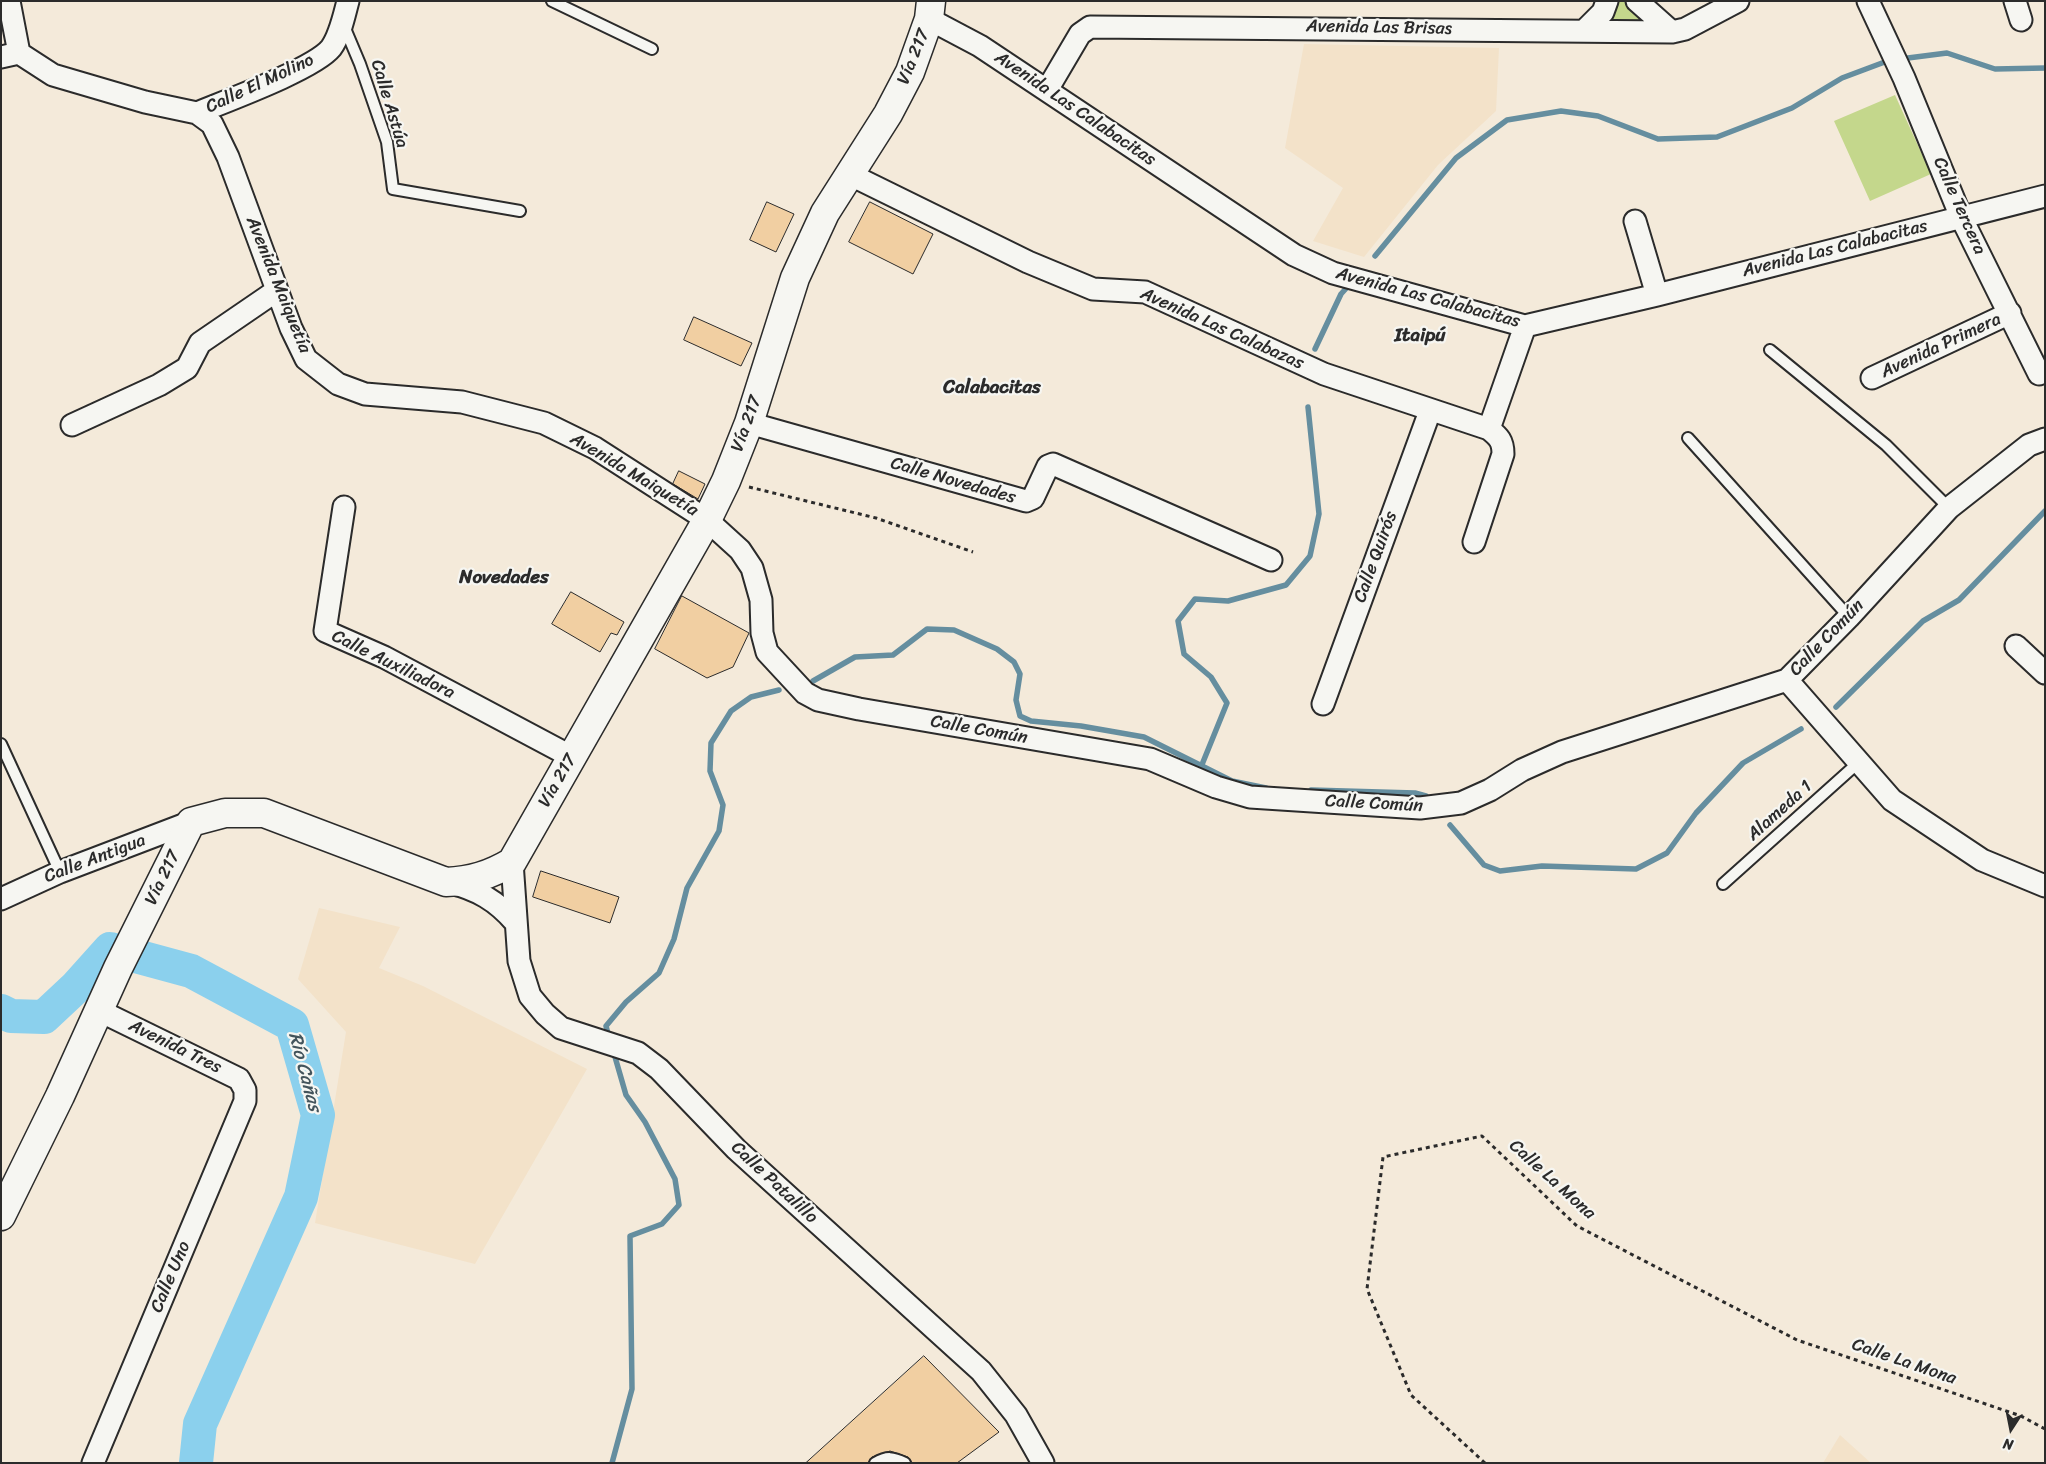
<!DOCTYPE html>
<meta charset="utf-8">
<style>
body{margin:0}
#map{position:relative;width:2046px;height:1464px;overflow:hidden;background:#f4eada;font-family:Sriracha,sans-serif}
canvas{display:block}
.frame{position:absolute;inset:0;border:2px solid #2b2b2b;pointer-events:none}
.north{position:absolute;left:1986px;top:1404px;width:50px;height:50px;-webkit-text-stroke:4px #f6f6f2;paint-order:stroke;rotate:191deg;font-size:14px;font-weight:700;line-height:20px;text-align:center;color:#2b2b2b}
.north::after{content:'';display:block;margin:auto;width:18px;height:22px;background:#2b2b2b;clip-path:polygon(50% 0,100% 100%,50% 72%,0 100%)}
</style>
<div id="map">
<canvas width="2046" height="1464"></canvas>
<div class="frame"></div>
<div class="north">N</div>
</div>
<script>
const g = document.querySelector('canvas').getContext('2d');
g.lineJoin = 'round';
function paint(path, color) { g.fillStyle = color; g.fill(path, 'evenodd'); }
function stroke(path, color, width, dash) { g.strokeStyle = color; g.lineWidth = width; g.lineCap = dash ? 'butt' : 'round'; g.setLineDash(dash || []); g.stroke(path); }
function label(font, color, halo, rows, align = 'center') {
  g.font = font + ' Sriracha,sans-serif'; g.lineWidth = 4.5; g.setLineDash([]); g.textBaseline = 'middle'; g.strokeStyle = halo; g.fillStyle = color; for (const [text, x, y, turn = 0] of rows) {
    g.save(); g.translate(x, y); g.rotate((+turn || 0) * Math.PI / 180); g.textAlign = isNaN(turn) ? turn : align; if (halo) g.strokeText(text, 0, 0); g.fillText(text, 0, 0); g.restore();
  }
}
const built = new Path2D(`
 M 1304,44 L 1499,48 L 1496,111 L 1438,165 L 1364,257 L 1313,241 L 1343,188 L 1285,148 Z
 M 319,908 L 400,927 L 379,968 L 423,986 L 587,1069 L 475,1264 L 315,1223 L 346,1032 L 298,979 Z
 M 1840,1435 L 1871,1463 L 1823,1463 Z`);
const green = new Path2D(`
 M 1617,1 L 1630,1 L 1653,21 L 1604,21 L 1616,7 Z
 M 1895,95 L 1931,174 L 1870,201 L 1834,121 Z`);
const stream = new Path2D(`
 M 1900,59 L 1947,53 L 1995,69 L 2045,68
 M 1375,256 L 1456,158 L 1507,120 L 1561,111 L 1598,116 L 1658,139 L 1717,137 L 1792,108 L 1842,78 L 1890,60
 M 1315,349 L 1341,294 L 1351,283
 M 813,681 L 855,657 L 893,655 L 927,629 L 954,630 L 997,649 L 1014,662 L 1020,674 L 1016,700 L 1020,716 L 1031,721 L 1081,726 L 1144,737 L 1232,781 L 1266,788
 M 1836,707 L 1923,621 L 1959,600 L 2045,511
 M 1201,767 L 1227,703 L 1211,677 L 1184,654 L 1178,621 L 1195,599 L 1228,601 L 1286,585 L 1310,556 L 1319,514 L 1308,407
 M 1311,790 L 1415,793 L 1426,796
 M 1450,825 L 1484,865 L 1500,871 L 1542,866 L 1636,869 L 1667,853 L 1696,813 L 1743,763 L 1801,729
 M 609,1038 L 606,1026 L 626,1002 L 659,973 L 674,939 L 687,888 L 719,831 L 723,805 L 710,771 L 711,743 L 731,711 L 751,697 L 779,690
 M 612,1463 L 632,1389 L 630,1236 L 662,1224 L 679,1205 L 675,1179 L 645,1122 L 626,1095 L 613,1050`);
const river = new Path2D(`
 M 1,1011 L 11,1016 L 44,1017 L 75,988 L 110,949 L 191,971 L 292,1025 L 318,1115 L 301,1197 L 200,1424 L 196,1463`);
const building = new Path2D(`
 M 767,202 L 794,214 L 776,252 L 750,240 Z
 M 870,202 L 933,234 L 913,274 L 849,242 Z
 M 694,317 L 752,343 L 741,366 L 684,340 Z
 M 679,471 L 705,484 L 698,499 L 673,484 Z
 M 571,592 L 624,622 L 617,635 L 611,633 L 600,652 L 552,624 Z
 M 682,596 L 749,633 L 733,667 L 707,678 L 655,649 Z
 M 541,871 L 619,897 L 610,923 L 533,897 Z
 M 924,1356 L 999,1432 L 957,1463 L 912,1463 L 908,1457 L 890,1451 L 872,1457 L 868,1463 L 806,1463 Z`);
const path = new Path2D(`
 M 749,487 L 876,518 L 973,552
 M 1485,1463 L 1411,1395 L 1367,1289 L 1383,1157 L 1482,1136 L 1577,1226 L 1797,1340 L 2021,1416 L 2045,1429`);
const service = new Path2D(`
 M 552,1 L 652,49
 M 344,26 L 360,64 L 387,142 L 393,189 L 520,211
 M 1770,350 L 1886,445 L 1949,508
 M 1688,438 L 1849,617
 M 1,744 L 60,872
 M 1723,884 L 1859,762
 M 875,1463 C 887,1456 893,1457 905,1463`);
const minor = new Path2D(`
 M 9,1 L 19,53
 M 1637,1 L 1672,32
 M 1868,1 L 1904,78 L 1961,217 L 2039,374
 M 2015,1 L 2021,20
 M 929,19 L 980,46 L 1294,255 L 1333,273 L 1525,326 L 1657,295 L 2045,196
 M 1585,30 L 1603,12 L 1607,1
 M 1,57 L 19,53 L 53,75 L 145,102 L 197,113 L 212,124 L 228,157 L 291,328 L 306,359 L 338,384 L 365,394 L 462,402 L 544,423 L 595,448 L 707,520 L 740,550 L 752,568 L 761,600 L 762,633 L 767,652 L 805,693 L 818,700 L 859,709 L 1150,759 L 1216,787 L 1250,797 L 1420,808 L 1461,803 L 1490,790 L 1522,770 L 1562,752 L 1787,680 L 1849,617 L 1949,508 L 2029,445 L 2045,439
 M 1047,90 L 1080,34 L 1090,27 L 1672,32 L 1685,29 L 1738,1
 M 197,113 C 226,101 314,69 331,48 C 340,36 344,16 348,1
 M 851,175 L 1028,262 L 1093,289 L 1145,292 L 1324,374 L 1489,429 C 1499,437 1503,441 1503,454 L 1474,542
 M 1635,221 L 1657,295
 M 1872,378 L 2010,313
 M 749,423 L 1026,501 L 1033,498 L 1048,466 L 1053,464 L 1271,560
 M 72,425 L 159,385 L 187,368 L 200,343 L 276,291
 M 1489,429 L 1525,326
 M 344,507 L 325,631 L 384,657 L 572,757
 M 2016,646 L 2045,673
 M 1787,680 L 1892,800 L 1982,860 L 2045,886
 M 1323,704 L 1430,411
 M 512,862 L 519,961 L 530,996 L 545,1014 L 561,1028 L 638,1053 L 659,1069 L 736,1149 L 981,1371 L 1016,1415 L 1043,1463
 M 450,883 C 477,889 497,901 515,922
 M 1,899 L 60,872 L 191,822
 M 93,1463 L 245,1101 L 245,1090 L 239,1079 L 100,1011`);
const secondary = new Path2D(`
 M 1,1216 L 60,1096 L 118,968 L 191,822 L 225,813 L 264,813 L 446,882 C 471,881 490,875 512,862 L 707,520 L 726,481 L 749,423 L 795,278 L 825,213 L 888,114 L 910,72 L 929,19 L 931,1`);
const streetNames = [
 ["Avenida Las Brisas",1379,28,1],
 ["Vía 217",914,57,-68],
 ["Calle El Molino",260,84,-25],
 ["Calle Astúa",389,104,73],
 ["Avenida Las Calabacitas",1075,109,34],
 ["Calle Tercera",1959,206,66],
 ["Avenida Las Calabacitas",1835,249,-14],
 ["Avenida Maiquetía",278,285,68],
 ["Avenida Las Calabacitas",1428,298,15],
 ["Avenida Las Calabazas",1222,329,24],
 ["Avenida Primera",1941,346,-25],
 ["Vía 217",747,424,-70],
 ["Avenida Maiquetía",634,475,31],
 ["Calle Novedades",953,481,16],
 ["Calle Quirós",1376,557,-70],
 ["Calle Común",1827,638,-46],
 ["Calle Auxiliadora",393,665,26],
 ["Calle Común",979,730,10],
 ["Vía 217",558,781,-60],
 ["Calle Común",1374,804,3],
 ["Alameda 1",1780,811,-42],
 ["Calle Antigua",95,859,-21],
 ["Vía 217",163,878,-64],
 ["Avenida Tres",175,1047,26],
 ["Calle La Mona",1552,1180,42],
 ["Calle Patalillo",774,1183,43],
 ["Calle Uno",171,1277,-67],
 ["Calle La Mona",1904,1362,19]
];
const neighbourhoodNames = [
 ["Itaipú",1420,336],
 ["Calabacitas",992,388],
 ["Novedades",504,578]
];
const waterNames = [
 ["Río Cañas",304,1072,75]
];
paint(built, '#f3e2c9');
paint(green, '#c4d78c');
stroke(stream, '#658e9f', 5.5);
stroke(river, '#8bd0ed', 34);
paint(building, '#f1cfa2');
stroke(building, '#2b2b2b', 1);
stroke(service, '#2b2b2b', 14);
stroke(minor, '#2b2b2b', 25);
stroke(secondary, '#2b2b2b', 31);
stroke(path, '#2b2b2b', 3, [4, 4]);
stroke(service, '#f6f6f2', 10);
stroke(minor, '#f6f6f2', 21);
stroke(secondary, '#f6f6f2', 28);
label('18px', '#2b2b2b', '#f6f6f2', streetNames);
label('bold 19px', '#2b2b2b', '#f6f6f2', neighbourhoodNames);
label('italic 19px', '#43545c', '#f6f6f2', waterNames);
</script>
